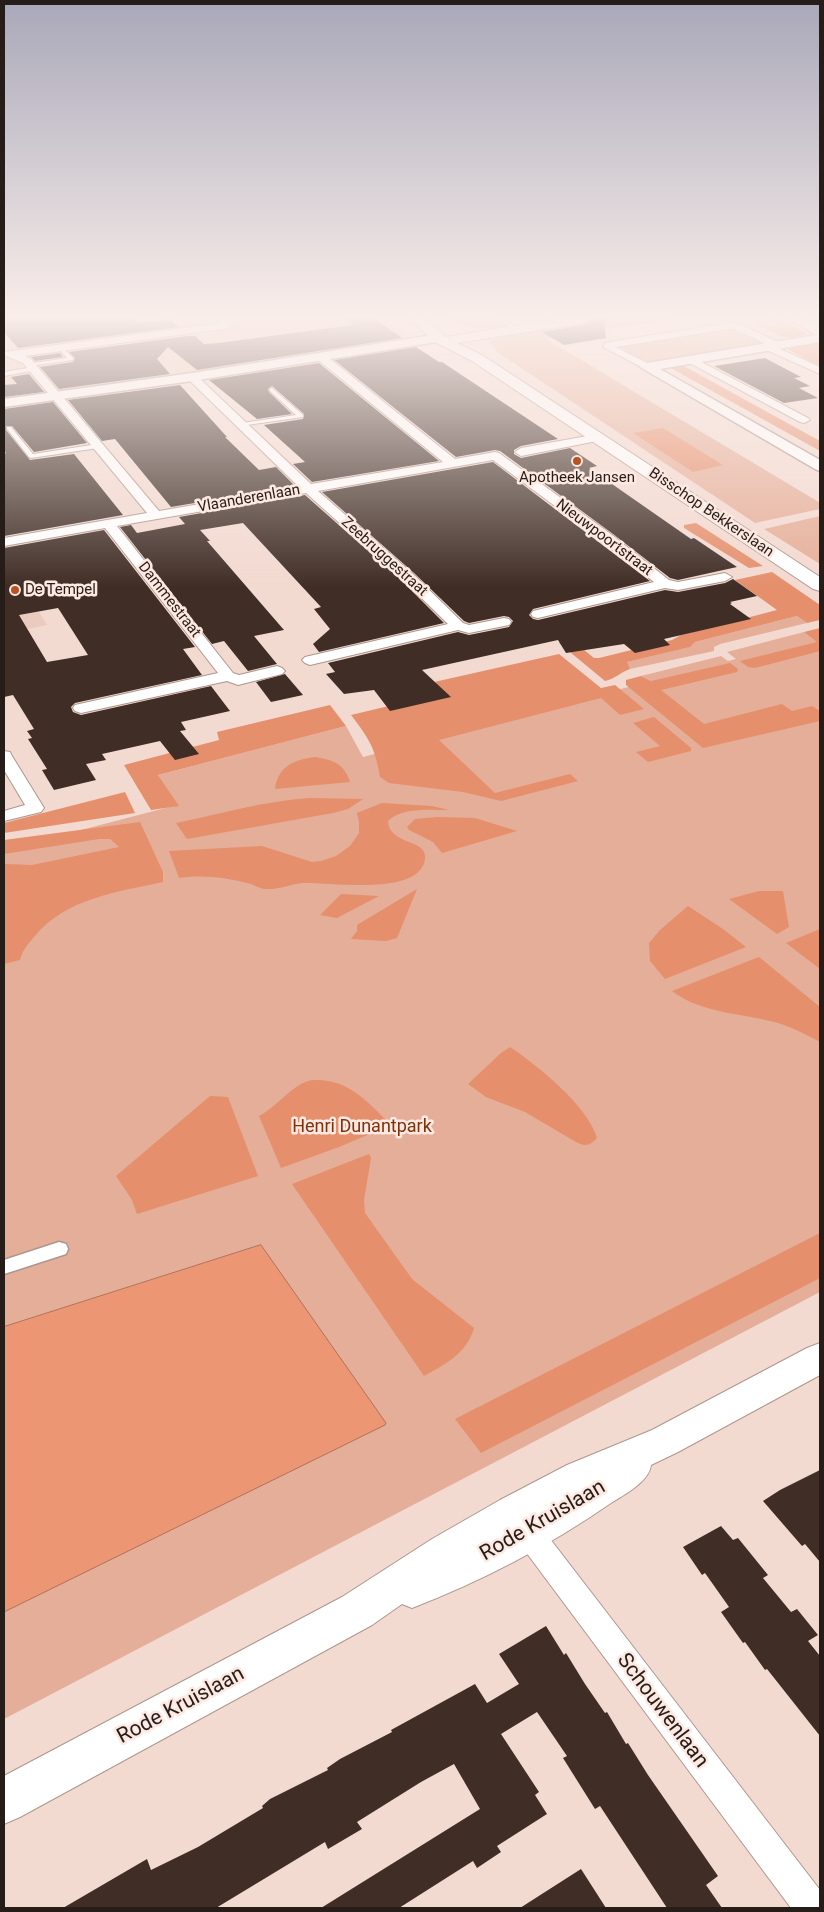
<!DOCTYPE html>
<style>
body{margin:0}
#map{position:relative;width:824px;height:1912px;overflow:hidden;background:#f3dad1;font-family:Roboto,sans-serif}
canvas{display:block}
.frame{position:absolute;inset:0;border:5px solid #261d19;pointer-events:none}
</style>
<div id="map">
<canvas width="824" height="1912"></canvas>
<div class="frame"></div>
</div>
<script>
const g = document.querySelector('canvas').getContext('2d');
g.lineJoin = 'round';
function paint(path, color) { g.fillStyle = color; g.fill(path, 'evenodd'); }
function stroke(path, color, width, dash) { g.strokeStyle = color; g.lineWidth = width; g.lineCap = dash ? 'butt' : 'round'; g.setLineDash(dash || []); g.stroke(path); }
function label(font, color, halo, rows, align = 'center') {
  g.font = font + ' Roboto,sans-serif'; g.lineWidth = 5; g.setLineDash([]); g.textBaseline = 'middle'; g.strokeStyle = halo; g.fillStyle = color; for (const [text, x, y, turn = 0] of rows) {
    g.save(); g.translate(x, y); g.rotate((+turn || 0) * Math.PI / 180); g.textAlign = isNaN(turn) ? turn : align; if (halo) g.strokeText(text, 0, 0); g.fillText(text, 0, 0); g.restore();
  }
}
const built = new Path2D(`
 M 4,319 L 385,319 L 410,336 L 401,340 L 4,400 Z
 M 4,555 L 47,625 L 4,634 Z`);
const green = new Path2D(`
 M 453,319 L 497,319 L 507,326 C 487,329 470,331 453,319 Z
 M 605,319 L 677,319 L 546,339 L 817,501 L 820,503 L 820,509 L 755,523 L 497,352 L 494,346 L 488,342 L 513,334 Z
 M 732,328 L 765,344 L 648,363 L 618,346 Z
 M 820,516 L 820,564 L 764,529 Z
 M 797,616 L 807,623 L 720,644 L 714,647 L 714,651 L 630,669 L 626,662 L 689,647 L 695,642 Z
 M 804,632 L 814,639 L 820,638 L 820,1292 L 4,1719 L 4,850 L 177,805 L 158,775 L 346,726 L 363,757 L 651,681 L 641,676 L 721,656 L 728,661 L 736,659 L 727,652 Z`);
const forest = new Path2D(`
 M 780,319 L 806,333 C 789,346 768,330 753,322 Z
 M 820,343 L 820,367 L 787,349 Z
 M 682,365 L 820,441 L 820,451 L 669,367 Z
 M 663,428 L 723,465 L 693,472 L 633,433 Z
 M 696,523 L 763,566 L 749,568 L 684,528 L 684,525 Z
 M 772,572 L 820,605 L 820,620 L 807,623 L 797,616 L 695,642 L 690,647 L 627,662 L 630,669 C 621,672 615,679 605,681 L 559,643 L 572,640 L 594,658 L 599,658 L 672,640 L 681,635 L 777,610 L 735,580 Z
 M 820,628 L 820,651 L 755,668 L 748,667 L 740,661 L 817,642 L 804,632 Z
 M 559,654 L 601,688 L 615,685 L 644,709 L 620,715 L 601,698 L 439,740 L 495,793 L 570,774 L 578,781 L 501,801 L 463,792 L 389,783 L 380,777 C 375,747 369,739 351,715 L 443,693 L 434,682 Z
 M 730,663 L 738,669 L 737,672 L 661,690 L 704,724 L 782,704 L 792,711 L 812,706 L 820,711 L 820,721 L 703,748 L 626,685 L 626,680 L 641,676 L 651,681 Z
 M 330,705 L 346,726 L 158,775 L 179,806 L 151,810 L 124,765 L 219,740 L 217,732 Z
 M 654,717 L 691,748 L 691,751 L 648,762 L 636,752 L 660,746 L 633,723 Z
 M 315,757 C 333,760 344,763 350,782 L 275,789 C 278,766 294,760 315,757 Z
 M 125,792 L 135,813 L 4,833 L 4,823 Z
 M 310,798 L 363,799 L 348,809 L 333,813 L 187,839 L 176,823 C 220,814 264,801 310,798 Z
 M 382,803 L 432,806 L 449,810 C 430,810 401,807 388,821 C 389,845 427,839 425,858 C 422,897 330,882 303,883 C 291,884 278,890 265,889 C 260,889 253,884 247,883 C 224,877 204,875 179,878 L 169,851 L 262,846 L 312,862 L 321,861 L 336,856 L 350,846 L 359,833 L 359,822 L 357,813 Z
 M 437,817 L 475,818 L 517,831 L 442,853 L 433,842 L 409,830 L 407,827 L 415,819 Z
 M 140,822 L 163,872 L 163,882 C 117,892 66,898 34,937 C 28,944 22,951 20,960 L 4,964 L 4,864 L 32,865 L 119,847 L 110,839 L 99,839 L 4,854 L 4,840 Z
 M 417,889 L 397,938 L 386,941 L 351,939 L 357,931 L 357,925 Z
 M 759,891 L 783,891 L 789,927 L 777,934 L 729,899 Z
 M 341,894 L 379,896 L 337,918 L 320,915 Z
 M 688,906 L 723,929 L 746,947 L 665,979 L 650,961 L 649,943 L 660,930 Z
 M 820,929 L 820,969 L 786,943 Z
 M 759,957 L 820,1007 L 820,1042 C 807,1035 792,1027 778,1023 C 743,1013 702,1014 672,991 Z
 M 510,1047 C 538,1066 588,1106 597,1138 C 590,1146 585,1147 576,1142 L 525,1112 L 486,1097 L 468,1084 L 501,1053 Z
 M 312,1080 C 348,1078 367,1101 391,1125 L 339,1147 L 281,1168 L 259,1116 C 277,1107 292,1084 312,1080 Z
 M 210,1096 L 228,1097 L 258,1176 L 137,1214 L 132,1200 L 116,1176 Z
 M 369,1154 L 371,1158 L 364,1200 L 365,1213 L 412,1279 L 474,1328 C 467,1353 446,1364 424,1376 L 292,1184 Z
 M 820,1233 L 820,1278 L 481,1453 L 455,1419 Z`);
const water = new Path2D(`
 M 261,1245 L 386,1423 L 385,1425 L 4,1612 L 4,1327 Z`);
const building = new Path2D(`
 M 4,319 L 133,319 L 137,323 L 170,319 L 178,327 L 18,348 L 4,332 Z
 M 345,319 L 375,319 L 402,338 L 197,370 L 168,347 L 157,359 L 170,374 L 59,389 L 40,367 L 73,362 L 75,358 L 69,352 L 188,336 L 195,336 L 204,344 L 219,343 L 353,325 Z
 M 593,319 L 604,319 L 606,338 L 564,345 L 542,332 L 584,325 Z
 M 416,347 L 439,362 L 442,362 L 558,439 L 521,446 L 514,450 L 514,454 L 521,458 L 570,448 L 597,466 L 589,468 L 691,539 L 694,538 L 737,567 L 678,580 L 670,578 L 613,534 L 500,451 L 495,450 L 456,457 L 334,360 Z
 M 60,353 L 63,357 L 35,361 L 31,357 Z
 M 765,358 L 801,377 L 794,378 L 810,386 L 799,388 L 818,398 L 784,403 L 714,366 Z
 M 319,363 L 439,461 L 312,482 L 293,464 L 305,462 L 264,425 L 303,419 L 304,414 L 272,386 L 268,389 L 269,392 L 292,414 L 257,419 L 209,380 Z
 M 29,374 L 44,392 L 4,397 L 4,385 L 17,384 L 11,377 Z
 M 180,385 L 227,437 L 225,437 L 259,470 L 276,467 L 295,486 L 171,507 L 115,439 L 102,441 L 68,400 Z
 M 53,402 L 87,443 L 34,452 L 12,426 L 6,426 L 6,430 L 30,460 L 74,454 L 123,515 L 4,536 L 4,454 L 6,453 L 4,450 L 4,409 Z
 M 493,462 L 650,581 L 533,609 L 529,615 L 533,619 L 538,620 L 665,590 L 678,592 L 725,583 L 733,579 L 757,596 L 730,602 L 732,603 L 730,604 L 751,619 L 664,639 L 670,645 L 635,653 L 624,644 L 566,653 L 558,640 L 422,670 L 451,697 L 390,711 L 374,690 L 344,694 L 326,674 L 335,672 L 328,663 L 458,632 L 469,635 L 509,627 L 513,621 L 509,617 L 504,616 L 469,623 L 464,621 L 414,573 L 322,492 Z
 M 305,495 L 402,581 L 444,623 L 319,652 L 313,644 L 330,629 L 314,609 L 321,607 L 243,523 L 200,530 L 210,541 L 207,541 L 284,630 L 254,636 L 277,664 L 248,671 L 224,641 L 212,644 L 120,527 L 131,525 L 137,533 L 185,524 L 179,517 Z
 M 104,530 L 195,647 L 183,649 L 202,675 L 75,703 L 71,707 L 73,712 L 81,715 L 211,686 L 230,711 L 181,722 L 186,730 L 180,731 L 199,754 L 175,760 L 160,741 L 102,754 L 106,760 L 86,764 L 96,780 L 54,790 L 42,770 L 47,769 L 28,739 L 32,738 L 27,731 L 34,729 L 13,695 L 4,697 L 4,548 ZM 58,608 L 60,611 L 88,655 L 47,662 L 19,615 Z
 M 285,674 L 303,695 L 271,702 L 256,682 Z
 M 820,1470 L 820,1562 L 805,1544 L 802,1546 L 763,1501 L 780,1490 Z
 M 721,1526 L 733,1540 L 738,1538 L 768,1575 L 763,1578 L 791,1612 L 797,1609 L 818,1635 L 808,1641 L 820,1656 L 820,1736 L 767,1669 L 765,1670 L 745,1642 L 743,1643 L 721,1612 L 729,1607 L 705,1573 L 702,1575 L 683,1547 Z
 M 546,1626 L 564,1655 L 566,1653 L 585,1684 L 605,1713 L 607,1712 L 626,1744 L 628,1743 L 648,1775 L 718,1876 L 706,1885 L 722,1908 L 667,1908 L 600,1806 L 595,1809 L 563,1758 L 567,1756 L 537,1712 L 501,1734 L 539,1792 L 535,1795 L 547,1814 L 497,1846 L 501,1852 L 477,1868 L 473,1861 L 399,1908 L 321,1908 L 480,1809 L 454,1764 L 421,1782 L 357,1822 L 362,1829 L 328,1849 L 325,1842 L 216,1908 L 63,1908 L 147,1859 L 151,1870 L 198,1847 L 263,1808 L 262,1806 L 270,1799 L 328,1770 L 327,1768 L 340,1759 L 392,1732 L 391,1730 L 475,1684 L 487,1703 L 519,1684 L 499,1654 Z
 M 581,1869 L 606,1908 L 520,1908 Z`);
const service = new Path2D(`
 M 498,319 L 504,319 L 519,329 L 514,330 Z
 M 61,346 L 73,358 L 73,360 L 30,366 L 27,364 L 67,358 L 58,348 Z
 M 34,367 L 37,369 L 36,370 L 4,376 L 4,372 Z
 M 272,388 L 303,415 L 303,417 L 240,426 L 239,425 L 242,423 L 296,415 L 270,391 L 270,389 Z
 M 7,427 L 11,427 L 33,454 L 98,444 L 101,446 L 98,448 L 31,458 L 29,457 L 7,429 Z`);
const pedestrian = new Path2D(`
 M 59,1242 L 66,1244 L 68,1249 L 66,1254 L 4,1274 L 4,1260 Z`);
const minor = new Path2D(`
 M 216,319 L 228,319 L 234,325 L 229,328 L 25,356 L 31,359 L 159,511 L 299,487 L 188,379 L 187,377 L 188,375 L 196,375 L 311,484 L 443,462 L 317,359 L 316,357 L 321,354 L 325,355 L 455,459 L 495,452 L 499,453 L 612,535 L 669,580 L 678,582 L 725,573 L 732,577 L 725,581 L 678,590 L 665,588 L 538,618 L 533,617 L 531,614 L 533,611 L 654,582 L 602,541 L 493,460 L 318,491 L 413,574 L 463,623 L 469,625 L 504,618 L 509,619 L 511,622 L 509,625 L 469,633 L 458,630 L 310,665 L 305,663 L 302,660 L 305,657 L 448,624 L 403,580 L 306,493 L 117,526 L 233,673 L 239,675 L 277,666 L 282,668 L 285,671 L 282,674 L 238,685 L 227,681 L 81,713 L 75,711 L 73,708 L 75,705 L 218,673 L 105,528 L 4,546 L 4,538 L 147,513 L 23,363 L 4,355 L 4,352 L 220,323 Z
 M 729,323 L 742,325 L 780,343 L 781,345 L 778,348 L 820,367 L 820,374 L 762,348 L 761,346 L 764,343 L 736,330 L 729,329 L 616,347 L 651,365 L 652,367 L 647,370 L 603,347 L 605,343 L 609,342 Z
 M 690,356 L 808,418 L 810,420 L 804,423 L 800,422 L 686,361 L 685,359 Z
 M 598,434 L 602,436 L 604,438 L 602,440 L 521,456 L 515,452 L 521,448 Z
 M 4,751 L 10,752 L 12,756 L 44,808 L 41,812 L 4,821 L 4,811 L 25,805 L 4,770 Z
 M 524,1514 L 534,1518 L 820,1890 L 820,1908 L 791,1908 L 514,1536 L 509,1527 L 514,1518 Z`);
const tertiary = new Path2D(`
 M 789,319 L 805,319 L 820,327 L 820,342 L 660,369 L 820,460 L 820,471 L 815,469 L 640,367 L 647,363 L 816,335 Z
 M 439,334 L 445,338 L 443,341 L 192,381 L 4,407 L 4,399 L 192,373 Z`);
const secondary = new Path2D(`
 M 426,319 L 446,337 L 556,319 L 591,319 L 584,323 L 457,343 L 482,355 L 820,577 L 820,591 L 813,589 L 472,361 L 433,341 L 412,320 Z
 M 820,1343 L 820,1375 L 678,1452 L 651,1465 C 649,1482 625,1494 611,1503 C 549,1546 482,1581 412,1608 L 402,1604 L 372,1625 L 20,1817 L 4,1824 L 4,1776 L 342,1597 L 432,1539 L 500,1500 L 567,1465 L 652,1430 L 807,1348 Z`);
const markers = [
 [577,461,5,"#b85223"],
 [15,590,5,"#b85223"]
];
const farPoinames = [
 ["Apotheek Jansen",577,478],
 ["De Tempel",25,590,"left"]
];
const farStreetnames = [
 ["Vlaanderenlaan",249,499,-10],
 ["Bisschop Bekkerslaan",711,513,34],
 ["Nieuwpoortstraat",604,538,37],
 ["Zeebruggestraat",384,557,42],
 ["Dammestraat",169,600,52]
];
const parkNames = [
 ["Henri Dunantpark",362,1127]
];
const nearStreetnames = [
 ["Rode Kruislaan",543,1521,-30],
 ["Rode Kruislaan",181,1706,-28],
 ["Schouwenlaan",662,1711,53]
];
paint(built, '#ebcbbf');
paint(green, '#e5ae98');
paint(forest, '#e58f6c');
paint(water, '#ec9673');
stroke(water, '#b17258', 1);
paint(building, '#3f2d26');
stroke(service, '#ad968d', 2);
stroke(pedestrian, '#ad968d', 3);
stroke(minor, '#ad968d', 2);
stroke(tertiary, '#ad968d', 3);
stroke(secondary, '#ad968d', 2);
paint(service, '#fff');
paint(pedestrian, '#fff');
paint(minor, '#fff');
paint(tertiary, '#fff');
paint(secondary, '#fff');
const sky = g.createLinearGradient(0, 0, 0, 587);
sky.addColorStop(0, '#a9a8b9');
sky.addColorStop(0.54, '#faeeea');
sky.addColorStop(1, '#faeeea00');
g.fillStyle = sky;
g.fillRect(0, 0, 824, 587);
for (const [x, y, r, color] of markers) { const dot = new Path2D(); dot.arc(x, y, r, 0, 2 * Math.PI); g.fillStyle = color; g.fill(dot); stroke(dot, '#fde9e1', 2); }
label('15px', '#261d19', '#fde9e1', farPoinames);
label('15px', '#261d19', '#fde9e1', farStreetnames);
label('18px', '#7e310a', '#fde9e1', parkNames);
label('21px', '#261d19', '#fde9e1', nearStreetnames);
</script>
